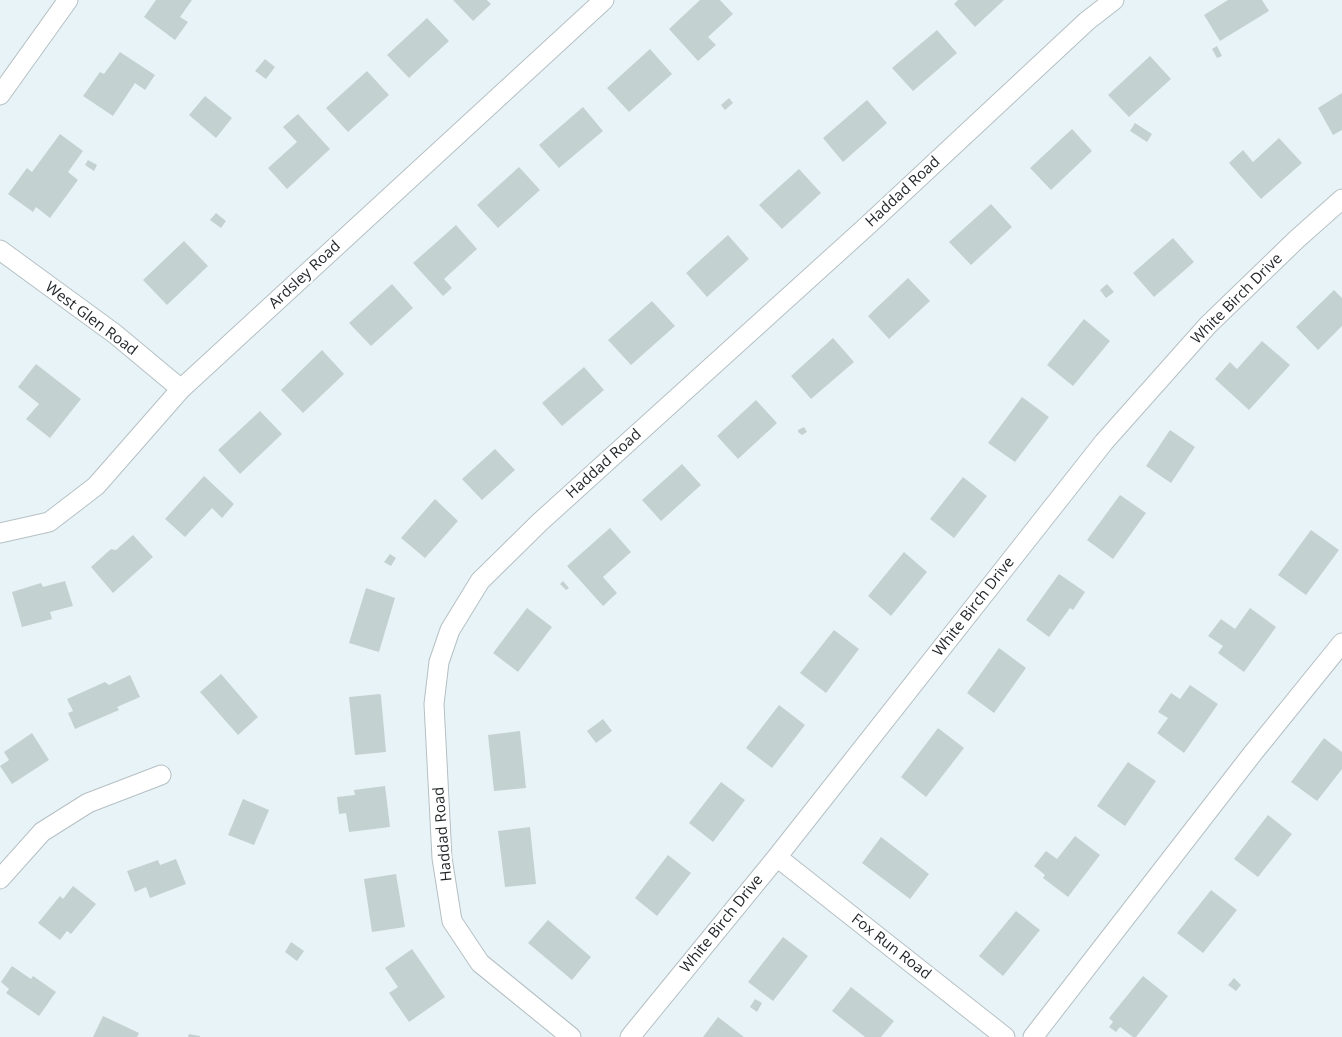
<!DOCTYPE html>
<style>
body{margin:0}
canvas{display:block;background:#e8f3f7}
</style>
<canvas width="1342" height="1037"></canvas>
<script>
const g = document.querySelector('canvas').getContext('2d');
g.lineJoin = 'round';
function paint(path, color) { g.fillStyle = color; g.fill(path, 'evenodd'); }
function stroke(path, color, width, dash) { g.strokeStyle = color; g.lineWidth = width; g.lineCap = dash ? 'butt' : 'round'; g.setLineDash(dash || []); g.stroke(path); }
function label(font, color, halo, rows, align = 'center') {
  g.font = font + ' "Open Sans",sans-serif'; g.lineWidth = 4.5; g.setLineDash([]); g.textBaseline = 'middle'; g.strokeStyle = halo; g.fillStyle = color; for (const [text, x, y, turn = 0] of rows) {
    g.save(); g.translate(x, y); g.rotate((+turn || 0) * Math.PI / 180); g.textAlign = isNaN(turn) ? turn : align; if (halo) g.strokeText(text, 0, 0); g.fillText(text, 0, 0); g.restore();
  }
}
const building = new Path2D(`
 M 156,0 L 192,0 L 180,17 L 188,22 L 175,40 L 144,17 Z
 M 453,0 L 487,0 L 491,4 L 473,21 Z
 M 700,0 L 720,0 L 733,14 L 708,37 L 716,45 L 698,61 L 669,29 Z
 M 958,0 L 1004,0 L 975,27 L 954,4 Z
 M 1228,0 L 1262,0 L 1269,11 L 1220,41 L 1204,15 Z
 M 427,18 L 449,41 L 409,78 L 387,55 Z
 M 937,30 L 957,53 L 913,91 L 892,68 Z
 M 1217,46 L 1222,56 L 1217,58 L 1212,49 Z
 M 650,49 L 672,74 L 629,112 L 607,88 Z
 M 120,52 L 155,75 L 145,90 L 135,83 L 113,116 L 83,96 L 100,72 L 104,74 Z
 M 1150,56 L 1171,79 L 1129,117 L 1108,95 Z
 M 265,59 L 275,67 L 266,79 L 255,71 Z
 M 367,71 L 389,95 L 348,132 L 326,108 Z
 M 1342,93 L 1342,130 L 1333,135 L 1318,108 Z
 M 205,96 L 232,118 L 216,138 L 189,115 Z
 M 729,98 L 733,103 L 725,110 L 721,105 Z
 M 867,100 L 887,123 L 843,162 L 823,138 Z
 M 583,107 L 603,131 L 559,168 L 539,145 Z
 M 298,114 L 330,149 L 287,189 L 268,168 L 297,142 L 283,127 Z
 M 1135,123 L 1152,134 L 1147,142 L 1130,131 Z
 M 1072,129 L 1092,151 L 1051,190 L 1030,168 Z
 M 60,134 L 83,151 L 68,172 L 78,180 L 50,218 L 36,207 L 33,212 L 8,194 L 27,168 L 32,172 Z
 M 1279,138 L 1302,163 L 1261,199 L 1229,163 L 1243,150 L 1253,162 Z
 M 88,160 L 97,165 L 94,171 L 85,165 Z
 M 519,167 L 540,190 L 498,228 L 477,205 Z
 M 799,169 L 821,193 L 782,229 L 759,205 Z
 M 991,204 L 1012,227 L 971,265 L 949,242 Z
 M 216,213 L 226,221 L 221,228 L 210,220 Z
 M 456,225 L 477,249 L 444,279 L 452,288 L 443,296 L 413,263 Z
 M 728,235 L 749,259 L 707,297 L 686,273 Z
 M 1173,238 L 1194,262 L 1154,297 L 1133,273 Z
 M 184,241 L 208,266 L 167,305 L 143,280 Z
 M 908,278 L 930,301 L 889,339 L 868,316 Z
 M 392,284 L 413,308 L 371,346 L 349,323 Z
 M 1107,284 L 1114,292 L 1106,298 L 1100,290 Z
 M 1334,290 L 1342,298 L 1342,326 L 1318,350 L 1296,327 Z
 M 652,301 L 675,326 L 631,365 L 608,340 Z
 M 1084,319 L 1110,341 L 1073,386 L 1047,365 Z
 M 833,338 L 854,362 L 811,399 L 791,376 Z
 M 1262,341 L 1290,365 L 1249,410 L 1215,379 L 1230,362 L 1237,369 Z
 M 322,350 L 344,374 L 303,413 L 281,390 Z
 M 36,364 L 81,399 L 50,438 L 26,419 L 39,404 L 18,387 Z
 M 584,367 L 604,390 L 562,426 L 542,403 Z
 M 1022,397 L 1049,417 L 1015,462 L 988,443 Z
 M 756,400 L 777,423 L 738,459 L 717,436 Z
 M 260,411 L 282,434 L 240,474 L 218,450 Z
 M 804,427 L 807,432 L 802,435 L 798,432 L 798,430 Z
 M 1170,430 L 1195,447 L 1171,483 L 1146,466 Z
 M 495,449 L 515,470 L 482,500 L 462,479 Z
 M 682,464 L 701,485 L 661,521 L 642,500 Z
 M 204,476 L 234,504 L 222,518 L 212,508 L 185,537 L 165,519 Z
 M 963,477 L 987,496 L 954,538 L 930,519 Z
 M 1120,495 L 1146,513 L 1113,559 L 1087,540 Z
 M 435,499 L 458,521 L 425,558 L 401,538 Z
 M 610,528 L 631,552 L 603,577 L 617,593 L 603,606 L 567,566 Z
 M 1311,530 L 1339,550 L 1306,595 L 1278,575 Z
 M 133,535 L 153,557 L 113,593 L 91,567 L 111,549 L 116,550 Z
 M 904,552 L 927,572 L 891,616 L 868,596 Z
 M 390,554 L 396,558 L 391,566 L 384,562 Z
 M 1059,574 L 1085,592 L 1073,610 L 1070,608 L 1049,637 L 1026,620 Z
 M 65,581 L 73,606 L 50,612 L 52,619 L 22,627 L 12,592 L 41,583 L 43,587 Z
 M 563,581 L 569,588 L 566,590 L 560,584 Z
 M 366,588 L 395,598 L 379,652 L 349,643 Z
 M 527,608 L 552,627 L 518,672 L 493,653 Z
 M 1250,608 L 1276,627 L 1244,672 L 1218,653 L 1223,646 L 1208,636 L 1221,619 L 1235,629 Z
 M 834,630 L 859,649 L 826,693 L 800,673 Z
 M 999,648 L 1026,668 L 994,713 L 967,693 Z
 M 221,674 L 258,717 L 238,735 L 200,692 Z
 M 130,675 L 140,697 L 117,707 L 119,710 L 75,729 L 68,713 L 73,711 L 67,699 L 105,682 L 109,685 Z
 M 1190,685 L 1218,704 L 1184,753 L 1157,733 L 1168,718 L 1158,712 L 1171,693 L 1180,699 Z
 M 380,694 L 381,696 L 386,752 L 355,755 L 349,697 Z
 M 779,705 L 805,725 L 772,768 L 746,748 Z
 M 603,719 L 612,731 L 596,743 L 587,731 Z
 M 938,728 L 964,748 L 926,797 L 901,777 Z
 M 520,731 L 526,788 L 494,791 L 488,735 Z
 M 32,733 L 49,760 L 12,784 L 0,766 L 9,760 L 4,752 Z
 M 1324,738 L 1342,752 L 1342,769 L 1317,801 L 1291,782 Z
 M 1128,762 L 1156,781 L 1125,826 L 1097,806 Z
 M 721,782 L 745,800 L 713,842 L 689,823 Z
 M 385,786 L 390,827 L 349,832 L 346,813 L 339,814 L 337,797 L 355,795 L 354,790 Z
 M 243,799 L 269,810 L 254,845 L 228,835 Z
 M 1268,815 L 1292,834 L 1258,877 L 1234,859 Z
 M 530,827 L 536,884 L 505,887 L 498,831 Z
 M 1075,836 L 1100,855 L 1068,897 L 1043,878 L 1045,875 L 1034,866 L 1046,851 L 1057,859 Z
 M 881,837 L 929,874 L 910,899 L 862,863 Z
 M 668,855 L 691,873 L 657,916 L 635,898 Z
 M 176,859 L 186,884 L 150,898 L 146,887 L 135,892 L 127,871 L 158,860 L 160,865 Z
 M 396,874 L 405,927 L 372,932 L 364,879 Z
 M 73,886 L 96,904 L 71,934 L 67,931 L 60,940 L 38,923 L 60,896 L 63,899 Z
 M 1211,890 L 1237,910 L 1203,953 L 1177,933 Z
 M 1016,911 L 1040,930 L 1003,976 L 979,956 Z
 M 548,920 L 591,957 L 572,980 L 528,943 Z
 M 783,937 L 808,956 L 773,1001 L 748,982 Z
 M 291,942 L 304,951 L 297,961 L 285,952 Z
 M 412,949 L 445,997 L 409,1022 L 389,993 L 398,987 L 385,968 Z
 M 12,966 L 31,979 L 33,976 L 56,992 L 39,1016 L 6,993 L 9,989 L 1,982 Z
 M 1143,976 L 1168,996 L 1136,1037 L 1133,1037 L 1120,1027 L 1116,1032 L 1109,1027 L 1113,1022 L 1109,1018 Z
 M 1234,978 L 1241,985 L 1236,991 L 1228,985 Z
 M 851,987 L 894,1021 L 881,1037 L 865,1037 L 832,1011 Z
 M 755,999 L 762,1003 L 757,1012 L 750,1007 Z
 M 103,1016 L 139,1033 L 137,1037 L 93,1037 Z
 M 718,1017 L 744,1037 L 703,1037 Z
 M 189,1034 L 200,1036 L 200,1037 L 188,1037 Z`);
const minor = new Path2D(`
 M 0,95 L 68,0
 M 0,250 L 115,334 L 181,389
 M 0,533 L 49,522 L 96,486 L 181,389 L 604,0
 M 777,857 L 1005,1037
 M 0,879 L 42,832 L 88,803 L 161,775
 M 571,1037 L 480,963 L 452,921 L 442,858 L 434,704 L 439,662 L 450,630 L 480,581 L 540,522 L 867,226 L 1087,21 L 1114,0
 M 630,1037 L 777,857 L 1104,442 L 1208,325 L 1297,239 L 1342,199
 M 1033,1037 L 1253,753 L 1342,643`);
const streetNames = [
 ["Haddad Road",903,192,-43],
 ["Ardsley Road",305,275,-43],
 ["White Birch Drive",1237,299,-45],
 ["West Glen Road",91,319,37],
 ["Haddad Road",604,464,-42],
 ["White Birch Drive",974,607,-52],
 ["Haddad Road",443,834,-95],
 ["White Birch Drive",722,924,-51],
 ["Fox Run Road",891,947,38]
];
paint(building, '#c4d1d1');
stroke(minor, '#b5c0c4', 21);
stroke(minor, '#fff', 19);
label('15px', '#1f2325', '#fff', streetNames);
</script>
